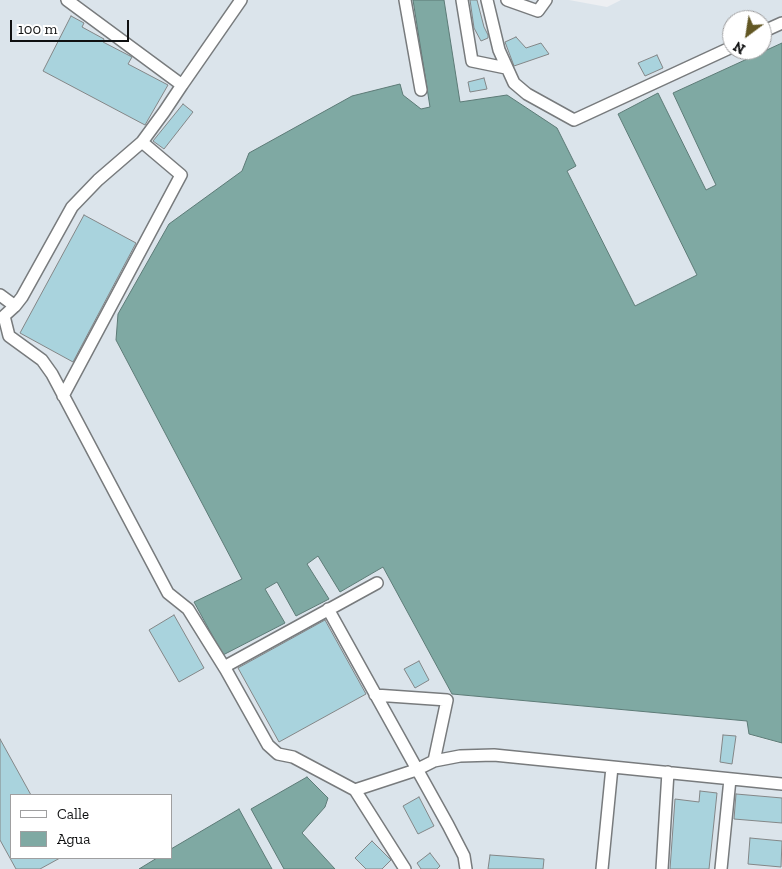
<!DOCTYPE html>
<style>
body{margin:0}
#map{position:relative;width:782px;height:869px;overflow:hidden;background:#edeff2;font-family:"Zilla Slab",serif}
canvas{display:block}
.legend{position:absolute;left:10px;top:794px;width:162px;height:65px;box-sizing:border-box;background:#fff;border:1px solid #9f9fa0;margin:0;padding:6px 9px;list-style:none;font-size:15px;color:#0f1011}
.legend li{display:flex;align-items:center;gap:10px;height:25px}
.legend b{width:25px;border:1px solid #9f9fa0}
.north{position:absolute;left:722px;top:10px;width:50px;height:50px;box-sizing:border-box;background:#fff;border:1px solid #9f9fa0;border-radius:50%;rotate:211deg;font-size:14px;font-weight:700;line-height:20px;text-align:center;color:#0f1011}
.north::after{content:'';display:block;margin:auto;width:18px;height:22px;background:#625723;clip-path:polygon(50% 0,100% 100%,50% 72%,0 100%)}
.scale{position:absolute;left:10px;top:20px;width:119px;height:22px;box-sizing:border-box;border:2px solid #0f1011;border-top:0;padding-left:6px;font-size:15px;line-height:18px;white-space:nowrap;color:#0f1011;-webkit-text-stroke:4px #fff;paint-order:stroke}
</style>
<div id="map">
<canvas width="782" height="869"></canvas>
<ul class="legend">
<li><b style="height:6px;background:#fff"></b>Calle</li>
<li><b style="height:14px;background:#7fa9a3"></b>Agua</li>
</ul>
<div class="north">N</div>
<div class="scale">100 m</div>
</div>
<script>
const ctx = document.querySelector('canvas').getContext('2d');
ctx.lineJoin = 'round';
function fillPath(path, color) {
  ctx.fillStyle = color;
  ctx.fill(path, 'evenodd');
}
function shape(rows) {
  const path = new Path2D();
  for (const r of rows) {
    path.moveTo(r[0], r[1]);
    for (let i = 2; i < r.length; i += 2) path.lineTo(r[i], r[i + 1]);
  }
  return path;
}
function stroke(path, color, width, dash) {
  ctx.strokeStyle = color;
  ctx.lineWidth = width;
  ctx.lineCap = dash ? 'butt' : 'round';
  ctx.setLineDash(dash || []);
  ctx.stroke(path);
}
fillPath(shape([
 [0,0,569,0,607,7,621,0,782,0,782,43,673,93,716,185,706,190,658,94,618,114,697,275,635,306,567,170,575,167,242,171,119,314,116,341,243,580,194,602,223,654,285,623,265,589,278,582,296,616,328,599,307,564,319,556,340,592,383,567,452,694,749,721,749,735,782,744,782,869,335,869,301,833,325,807,327,799,307,777,284,869,272,869,171,850,171,795,11,795,11,858,158,858,139,869,0,869],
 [732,20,762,20,762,50,732,50]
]), '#dbe4eb');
const water = shape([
 [413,0,444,0,460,102,507,95,557,128,576,166,567,171,635,306,697,275,618,114,658,93,706,190,716,185,673,93,782,43,782,743,749,734,747,721,452,694,383,567,340,592,318,556,307,564,329,599,296,616,277,582,265,589,285,623,223,655,194,602,242,579,116,340,118,314,169,224,242,171,249,153,352,96,400,84,403,95,421,109,430,107,413,0],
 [307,777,328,798,325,807,302,833,335,869,284,869,251,809,307,777],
 [239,809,272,869,139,869,157,858,171,858,171,849,239,809]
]);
fillPath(water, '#7fa9a3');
stroke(water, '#5d7b77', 1);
const building = shape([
 [470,0,477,0,484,27,488,35,488,38,481,41,474,28,470,0],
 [71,16,84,23,82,27,104,39,103,42,132,57,128,64,168,85,145,125,43,71,71,16],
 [516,37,526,48,541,43,549,54,514,66,505,42,516,37],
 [657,55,663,68,645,76,638,63,657,55],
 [484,78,487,89,470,92,468,82,484,78],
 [183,104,193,112,164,149,153,141,183,104],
 [84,215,136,243,73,362,20,333,84,215],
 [174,615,204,668,179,682,149,630,174,615],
 [325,620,366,694,279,742,238,668,325,620],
 [419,661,429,680,415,688,404,669,419,661],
 [723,735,736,736,732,764,720,762,723,735],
 [0,739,31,795,11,795,11,858,60,858,40,869,16,869,0,840,0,739],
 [700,791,717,793,709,869,670,869,675,799,699,802,700,791],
 [736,794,782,798,782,823,734,819,736,794],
 [419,797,434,826,418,834,403,806,419,797],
 [750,838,782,841,781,867,748,864,750,838],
 [372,841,391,860,382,869,366,869,355,858,372,841],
 [430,853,440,866,437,869,421,869,417,863,430,853],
 [490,855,544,859,543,869,488,869,490,855]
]);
fillPath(building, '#a9d3dd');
stroke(building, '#848788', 1);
const minor = shape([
 [67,0,182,85,241,0],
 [405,0,421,90],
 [462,0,472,61,506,68],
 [487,0,499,50,514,83,527,94,574,120,732,47],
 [507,0,538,11,546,0],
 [762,32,782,23],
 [0,295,15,306,22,297,72,207,98,180,142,142,164,112,182,85],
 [15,306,4,316,9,336,42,360,52,374,168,593,188,609,226,670,268,745,278,754,293,757,355,790,416,770,434,761,460,756,494,755,782,784],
 [63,396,181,175,142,142],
 [328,609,448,825,464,856,466,869],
 [224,667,377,583],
 [375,695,447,700,434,761],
 [355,790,405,869],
 [602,869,612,767],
 [662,869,668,772],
 [721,869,730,779]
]);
stroke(minor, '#787b7d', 14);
stroke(minor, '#fff', 11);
</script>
